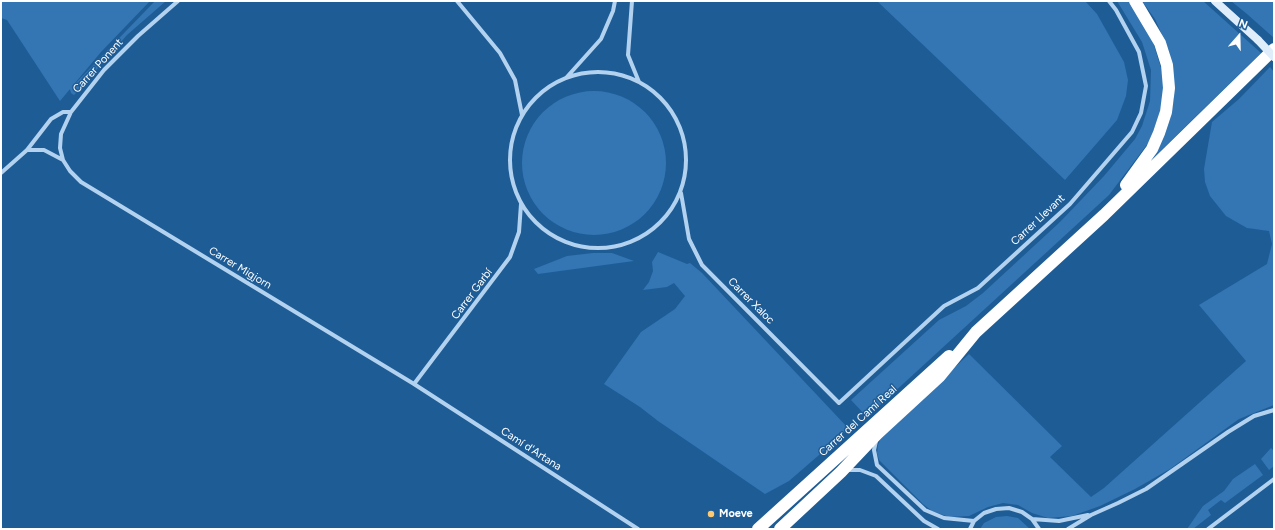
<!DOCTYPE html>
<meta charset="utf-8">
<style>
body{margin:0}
#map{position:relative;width:1275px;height:530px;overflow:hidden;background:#1e5c96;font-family:Figtree,sans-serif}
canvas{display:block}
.frame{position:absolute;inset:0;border:2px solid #fff;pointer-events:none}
.north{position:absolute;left:1219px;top:16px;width:40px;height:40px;-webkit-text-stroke:3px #1e5c96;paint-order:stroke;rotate:20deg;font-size:11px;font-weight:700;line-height:16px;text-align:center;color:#fff}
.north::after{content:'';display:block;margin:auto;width:14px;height:18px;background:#fff;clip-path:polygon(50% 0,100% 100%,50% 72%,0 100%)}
</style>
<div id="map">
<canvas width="1275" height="530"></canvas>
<div class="frame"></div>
<div class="north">N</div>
</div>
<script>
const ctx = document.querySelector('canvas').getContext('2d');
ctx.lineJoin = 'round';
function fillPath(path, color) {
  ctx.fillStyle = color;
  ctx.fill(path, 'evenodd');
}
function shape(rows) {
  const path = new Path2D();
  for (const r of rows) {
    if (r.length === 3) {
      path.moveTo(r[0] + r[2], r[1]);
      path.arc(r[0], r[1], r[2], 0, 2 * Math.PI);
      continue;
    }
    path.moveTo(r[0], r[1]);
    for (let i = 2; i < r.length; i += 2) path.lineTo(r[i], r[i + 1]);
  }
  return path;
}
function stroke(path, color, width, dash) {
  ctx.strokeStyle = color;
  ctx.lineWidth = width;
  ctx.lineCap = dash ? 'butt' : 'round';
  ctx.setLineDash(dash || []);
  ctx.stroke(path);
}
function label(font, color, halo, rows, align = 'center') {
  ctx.font = font + ' Figtree,sans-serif';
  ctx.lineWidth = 3;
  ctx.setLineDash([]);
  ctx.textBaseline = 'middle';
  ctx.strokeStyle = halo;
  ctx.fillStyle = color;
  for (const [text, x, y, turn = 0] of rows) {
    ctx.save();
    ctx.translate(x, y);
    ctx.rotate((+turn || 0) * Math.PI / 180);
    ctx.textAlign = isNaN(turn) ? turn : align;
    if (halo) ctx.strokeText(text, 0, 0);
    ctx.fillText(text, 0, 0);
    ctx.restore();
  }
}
fillPath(shape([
 [1,1,150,1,101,52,60,101,7,20,1,18],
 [155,1,166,1,127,35,76,93,74,95,71,93,70,89],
 [877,1,1085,1,1097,14,1124,62,1128,80,1126,96,1117,120,1065,180],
 [1117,1,1128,1,1141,20,1153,42,1161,68,1164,87,1160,113,1149,142,1109,195,867,417,851,400,939,320,966,306,983,293,1060,222,1104,176,1135,139,1142,126,1150,101,1151,70,1142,42],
 [1142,1,1203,1,1261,53,1148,163,1170,119,1174,98,1173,75,1169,51,1155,19],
 [1231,1,1274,1,1274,38,1247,14],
 [1270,67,1274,72,1274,405,1239,419,1170,469,1135,489,1100,506,1072,516,1048,518,1032,513,1018,505,1003,503,988,507,969,516,949,517,932,511,923,504,879,460,877,453,878,445,881,437,969,354,1062,446,1050,457,1091,497,1104,488,1246,361,1199,305,1267,264,1272,244,1269,231,1247,228,1226,216,1210,196,1205,182,1204,169,1212,122,1239,99],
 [594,163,72],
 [658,252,687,264,690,263,702,273,849,429,789,481,765,494,658,421,640,407,604,384,641,332,675,309,685,296,674,283,667,287,643,290,649,282,653,271,652,262],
 [593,253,612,253,634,261,538,274,534,269,567,256],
 [1271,448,1274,451,1274,466,1269,470,1261,459],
 [1255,464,1263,475,1225,503,1221,500,1208,510,1211,515,1193,529,1187,529,1203,506,1224,491,1233,479],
 [1007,516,1018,518,1030,529,980,529,984,523,996,517]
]), '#3376b3');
stroke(shape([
 [178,1,138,36,104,70,71,112,61,134,60,148,63,160,70,171,81,182,414,384,638,529],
 [457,1,500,53,515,80,522,115],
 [632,1,628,55,639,82],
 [598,160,88],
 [566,78,601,39,613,11,615,1],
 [27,150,44,150,63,160],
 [1,173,27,150,51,119,63,112,71,112],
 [681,193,689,239,702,265,839,403,944,306,978,288,1070,204,1132,132,1141,113,1146,86,1139,52,1116,10,1109,1],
 [414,384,510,257,519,232,521,204],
 [876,441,874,450,877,465,925,510,944,518,974,521],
 [848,470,860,470,876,476,924,521,938,529],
 [1032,519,1059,521,1088,515],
 [970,529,974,521,984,513,996,509,1009,508,1022,512,1032,519,1039,529],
 [1068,529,1091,515,1118,503,1146,489,1228,432,1254,416,1274,410],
 [1208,529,1274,479]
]), '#b2d2ef', 4);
stroke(shape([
 [1215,1,1258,40]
]), '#dfedfb', 8);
stroke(shape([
 [1126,185,1152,149,1159,133,1166,112,1169,88,1167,65,1160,43,1135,1],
 [758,529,949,356],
 [780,529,841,472,877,434,940,376,976,332,1104,215,1274,49]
]), '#fff', 12);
stroke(shape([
 [1258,40,1274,57]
]), '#dfedfb', 8);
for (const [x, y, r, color] of [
 [711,514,4,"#fdc972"]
]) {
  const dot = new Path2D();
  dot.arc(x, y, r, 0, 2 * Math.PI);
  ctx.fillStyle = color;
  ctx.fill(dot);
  stroke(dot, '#1e5c96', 1.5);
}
label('11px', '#fff', '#1e5c96', [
 ["Carrer Ponent",98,66,-48],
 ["Carrer Llevant",1038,220,-43],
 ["Carrer Migjorn",240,268,31],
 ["Carrer Garbí",472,294,-53],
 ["Carrer Xaloc",751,301,45],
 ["Carrer del Camí Real",858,421,-42],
 ["Camí d'Artana",531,449,33]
]);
label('bold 11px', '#fff', '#1e5c96', [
 ["Moeve",719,514]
], 'left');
</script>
